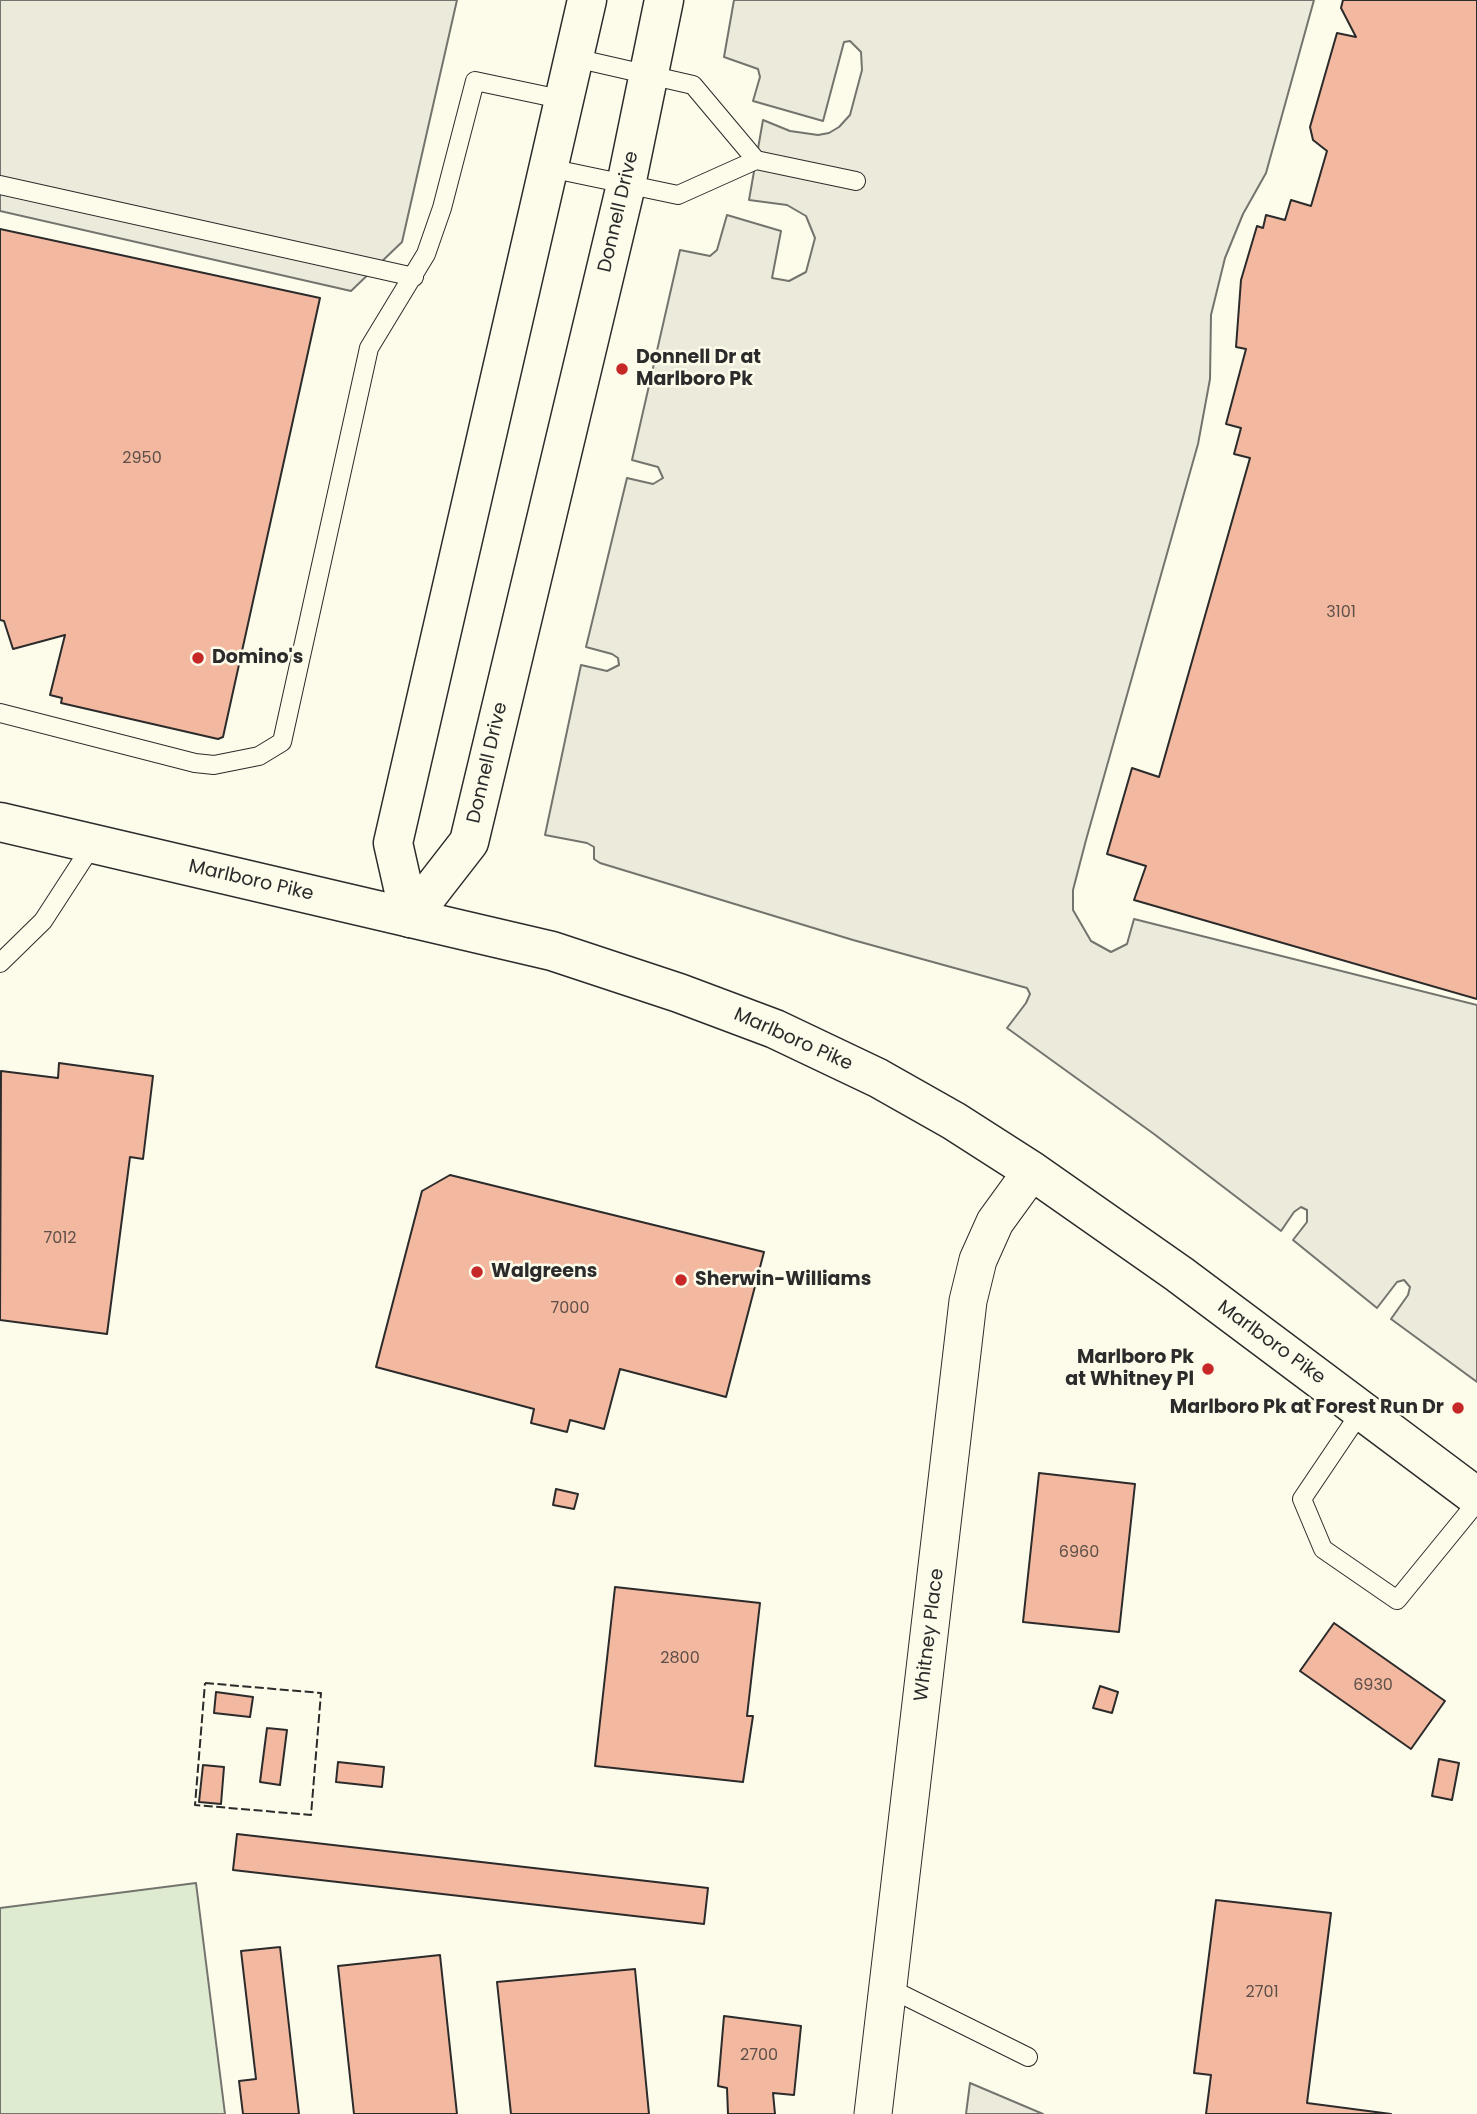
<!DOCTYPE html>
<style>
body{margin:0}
canvas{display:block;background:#fdfbea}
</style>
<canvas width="1477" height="2114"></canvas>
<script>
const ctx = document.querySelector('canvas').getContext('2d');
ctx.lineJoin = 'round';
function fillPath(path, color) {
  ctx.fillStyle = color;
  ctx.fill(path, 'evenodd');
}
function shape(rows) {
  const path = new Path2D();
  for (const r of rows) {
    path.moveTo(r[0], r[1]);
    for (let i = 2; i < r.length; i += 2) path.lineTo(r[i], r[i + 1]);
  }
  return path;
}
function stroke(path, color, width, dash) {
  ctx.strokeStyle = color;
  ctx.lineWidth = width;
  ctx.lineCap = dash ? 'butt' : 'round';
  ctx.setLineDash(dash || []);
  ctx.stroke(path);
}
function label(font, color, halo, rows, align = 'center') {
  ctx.font = font + ' Poppins,sans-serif';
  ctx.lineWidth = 5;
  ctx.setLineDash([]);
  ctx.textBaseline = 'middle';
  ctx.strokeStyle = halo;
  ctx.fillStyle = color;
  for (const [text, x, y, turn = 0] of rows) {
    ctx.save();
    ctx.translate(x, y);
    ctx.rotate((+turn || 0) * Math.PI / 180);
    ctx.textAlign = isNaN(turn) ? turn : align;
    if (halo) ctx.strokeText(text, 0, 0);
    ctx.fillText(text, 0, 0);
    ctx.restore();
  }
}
const green = shape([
 [196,1883,225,2114,0,2114,0,1908,196,1883]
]);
fillPath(green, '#deebd1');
stroke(green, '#74746e', 2);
const parking = shape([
 [0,0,457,0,402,242,351,291,0,211,0,0],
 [734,0,1314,0,1266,173,1243,214,1225,258,1211,315,1210,379,1198,444,1086,840,1073,890,1073,910,1091,941,1111,952,1127,944,1134,919,1477,1005,1477,1382,1391,1319,1408,1295,1410,1287,1404,1280,1397,1282,1377,1308,1293,1240,1307,1222,1307,1210,1301,1207,1294,1212,1281,1231,1154,1134,1007,1028,1026,1003,1030,994,1027,988,853,940,600,863,594,859,594,847,587,843,545,835,581,665,607,671,619,665,618,658,612,654,586,647,627,478,653,484,663,478,658,467,632,460,680,250,710,256,717,250,727,215,781,231,772,278,789,281,806,272,815,238,806,216,787,205,749,200,763,120,790,131,818,135,829,133,839,127,850,115,862,70,861,52,850,41,844,42,823,121,753,101,760,77,758,69,724,57,734,0],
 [970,2083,1043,2114,966,2114,970,2083]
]);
fillPath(parking, '#eceadb');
stroke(parking, '#74746e', 2);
const building = shape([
 [1343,0,1477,0,1477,999,1134,900,1146,866,1107,854,1132,768,1159,777,1250,458,1234,454,1241,428,1226,424,1246,349,1236,347,1241,280,1257,226,1263,228,1266,215,1285,220,1291,200,1311,206,1327,151,1313,140,1310,127,1337,33,1356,37,1341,8,1343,0],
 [0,229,320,298,223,737,218,739,61,703,62,698,50,695,65,635,13,649,4,621,0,620,0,229],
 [59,1063,153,1076,143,1159,130,1157,107,1334,0,1320,1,1071,58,1078,59,1063],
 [450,1175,764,1252,726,1397,620,1369,604,1429,570,1420,567,1432,531,1423,534,1409,376,1367,422,1191,450,1175],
 [1039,1473,1135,1484,1119,1632,1023,1622,1039,1473],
 [556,1489,578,1494,574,1509,553,1505,556,1489],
 [615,1587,760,1603,747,1716,753,1716,743,1782,595,1766,615,1587],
 [1334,1623,1445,1701,1411,1749,1300,1671,1334,1623],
 [1100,1686,1118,1692,1112,1713,1093,1708,1100,1686],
 [216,1692,253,1697,250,1717,214,1713,216,1692],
 [267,1728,287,1730,280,1785,260,1782,267,1728],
 [1439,1759,1459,1763,1452,1800,1432,1796,1439,1759],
 [338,1762,384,1767,382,1787,336,1782,338,1762],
 [203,1765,224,1767,221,1804,199,1802,203,1765],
 [237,1834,708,1888,704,1924,233,1870,237,1834],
 [1216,1900,1331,1913,1307,2103,1391,2114,1206,2114,1211,2075,1194,2073,1216,1900],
 [280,1947,299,2114,243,2114,239,2081,256,2079,241,1951,280,1947],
 [440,1955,457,2114,354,2114,338,1966,440,1955],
 [635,1969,649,2114,511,2114,497,1982,635,1969],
 [724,2016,801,2026,794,2095,773,2093,775,2114,728,2114,727,2088,718,2086,724,2016]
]);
fillPath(building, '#f2b8a0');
stroke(building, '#2b2b2b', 2);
const service = shape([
 [575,58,693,85,756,160],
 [549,168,678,195,756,160,856,181],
 [0,185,414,277],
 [0,713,195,763,214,765,259,756,282,742,369,348,426,254,442,208,475,81,565,100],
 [0,963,43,921,93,844],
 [1362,1410,1302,1499,1323,1549,1397,1600,1477,1502],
 [889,1988,1028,2057]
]);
const minor = shape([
 [873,2114,968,1301,978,1260,995,1222,1032,1171]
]);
const tertiary = shape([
 [410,918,469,842,626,185,664,0],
 [410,918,393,843,587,0]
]);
const secondary = shape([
 [0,822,552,951,679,993,775,1029,878,1078,954,1121,1032,1171,1179,1274,1477,1497]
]);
stroke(service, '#2b2b2b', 20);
stroke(minor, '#2b2b2b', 39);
stroke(tertiary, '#2b2b2b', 41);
stroke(secondary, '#2b2b2b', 41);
stroke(service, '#fdfbea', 18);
stroke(minor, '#fdfbea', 37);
stroke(tertiary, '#fdfbea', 38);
stroke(secondary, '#fdfbea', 38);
stroke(shape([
 [205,1683,321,1693,311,1815,195,1805,205,1683]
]), '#2b2b2b', 2, [9, 3.5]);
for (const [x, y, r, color] of [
 [622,369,7,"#c62828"],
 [198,658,7,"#c62828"],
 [477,1272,7,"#c62828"],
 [681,1280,7,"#c62828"],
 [1208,1369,7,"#c62828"],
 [1458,1408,7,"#c62828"]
]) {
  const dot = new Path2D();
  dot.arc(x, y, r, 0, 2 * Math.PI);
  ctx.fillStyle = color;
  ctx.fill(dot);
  stroke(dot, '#fdfbea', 2.5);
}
label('16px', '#5d4e48', null, [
 ["2950",142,459],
 ["3101",1341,613],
 ["7012",60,1239],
 ["7000",570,1309],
 ["6960",1079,1553],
 ["2800",680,1659],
 ["6930",1373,1686],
 ["2701",1262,1993],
 ["2700",759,2056]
]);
label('19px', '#2b2b2b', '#fdfbea', [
 ["Donnell Drive",619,212,-77],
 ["Donnell Drive",488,763,-77],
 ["Marlboro Pike",251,881,13],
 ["Marlboro Pike",793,1040,24],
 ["Marlboro Pike",1271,1343,36],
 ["Whitney Place",930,1635,-83]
]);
label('bold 19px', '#2b2b2b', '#fdfbea', [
 ["Donnell Dr at",636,358],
 ["Marlboro Pk",636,380],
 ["Domino's",212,658],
 ["Walgreens",491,1272],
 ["Sherwin-Williams",695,1280],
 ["Marlboro Pk",1194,1358,"right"],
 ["at Whitney Pl",1194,1380,"right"],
 ["Marlboro Pk at Forest Run Dr",1444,1408,"right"]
], 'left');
</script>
